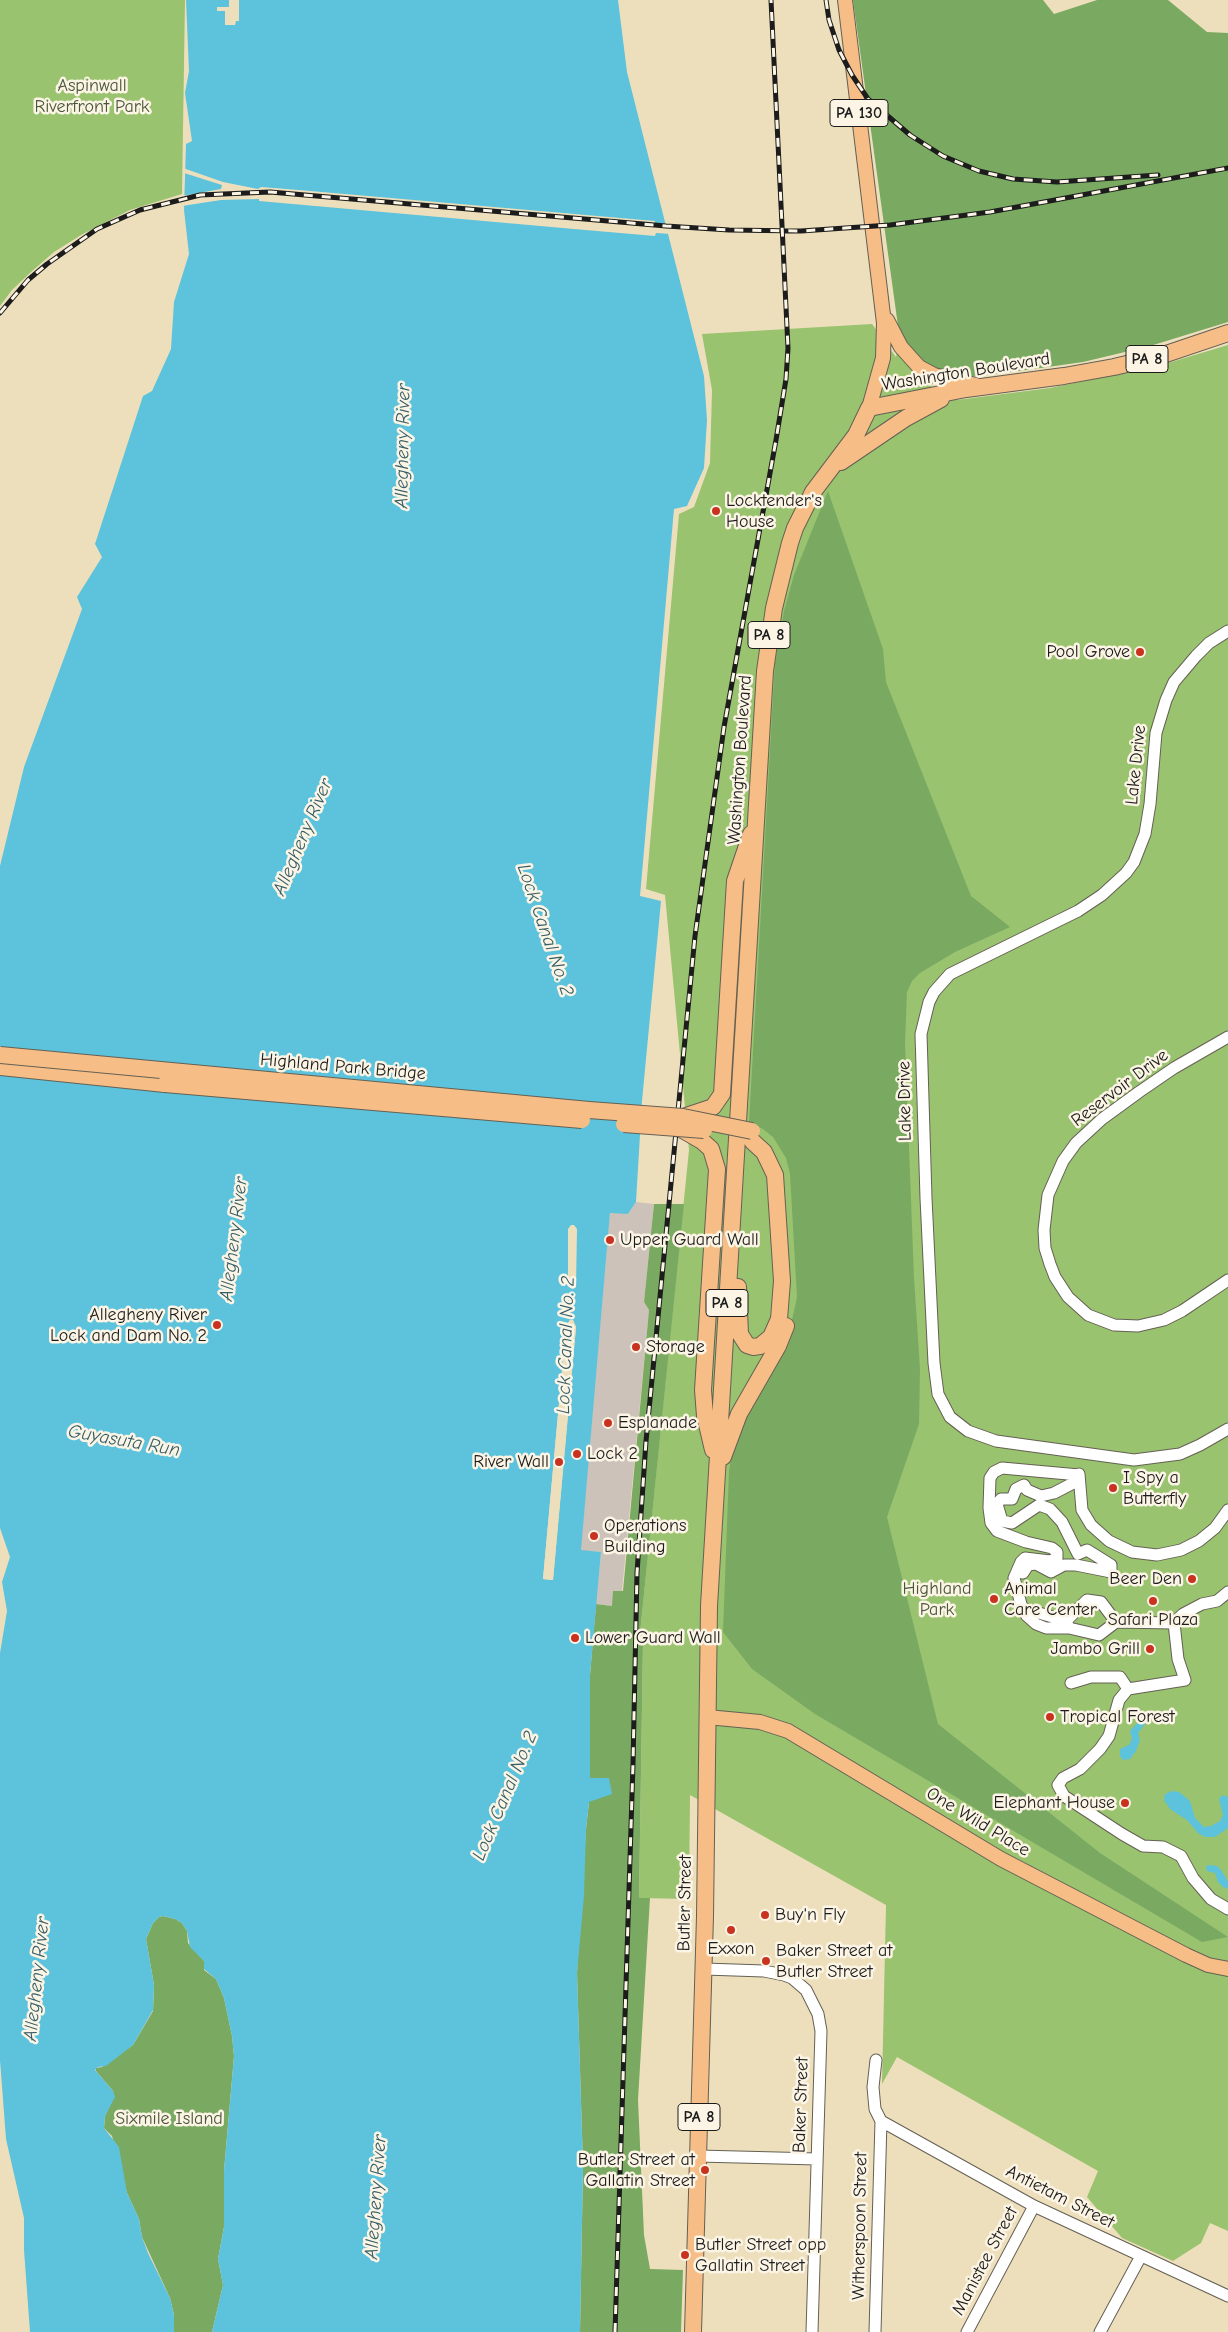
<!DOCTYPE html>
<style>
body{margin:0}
canvas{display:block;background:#eddfbc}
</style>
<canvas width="1228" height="2332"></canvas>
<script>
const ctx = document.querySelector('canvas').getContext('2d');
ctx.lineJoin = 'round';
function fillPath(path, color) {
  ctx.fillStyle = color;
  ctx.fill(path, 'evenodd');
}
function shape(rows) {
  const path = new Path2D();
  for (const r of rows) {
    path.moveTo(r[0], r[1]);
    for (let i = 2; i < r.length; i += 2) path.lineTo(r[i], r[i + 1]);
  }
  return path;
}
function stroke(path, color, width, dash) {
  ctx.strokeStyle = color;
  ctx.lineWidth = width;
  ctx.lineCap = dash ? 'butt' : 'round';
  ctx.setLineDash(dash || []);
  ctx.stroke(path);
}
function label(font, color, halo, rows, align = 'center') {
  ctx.font = font + ' "Comic Neue",sans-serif';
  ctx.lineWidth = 5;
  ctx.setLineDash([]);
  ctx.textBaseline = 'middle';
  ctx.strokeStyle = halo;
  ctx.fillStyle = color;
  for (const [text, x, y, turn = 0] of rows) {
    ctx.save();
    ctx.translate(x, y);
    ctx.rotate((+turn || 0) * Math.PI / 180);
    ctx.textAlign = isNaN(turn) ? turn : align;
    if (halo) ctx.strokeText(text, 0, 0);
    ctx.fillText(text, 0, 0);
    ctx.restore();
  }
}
fillPath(shape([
 [612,1189,628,1214,636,1202,654,1204,644,1302,649,1310,622,1591,612,1606,596,1604,601,1552,588,1551,566,1715]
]), '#cdc2b9');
fillPath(shape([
 [0,0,185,0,182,194,130,210,81,235,54,252,31,272,12,290,0,306],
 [872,324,896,357,897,351,941,382,929,385,957,400,1050,388,1158,366,1228,345,1228,2231,1210,2223,1201,2243,1173,2261,1122,2238,1087,2197,1098,2171,897,2057,882,2084,886,1905,690,1795,689,1899,639,1898,643,1643,639,1643,689,1150,665,895,646,889,679,514,694,507,710,463,712,390,702,334]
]), '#99c36f');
fillPath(shape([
 [853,0,1043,0,1054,14,1097,0,1168,0,1207,32,1228,33,1228,322,1150,346,1083,362,1026,370,964,377,948,375,924,364,903,340,898,326],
 [828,491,883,649,886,682,971,896,1010,927,955,952,920,973,912,981,907,992,905,1043,914,1278,920,1369,919,1424,887,1517,938,1724,1100,1853,1228,1937,1202,1942,815,1714,752,1669,723,1632,729,1471,733,1445,740,1424,789,1334,797,1297,790,1174,786,1158,773,1137,763,1129,749,1122,775,662,784,611,794,575],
 [654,1204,684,1204,639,1643,643,1643,639,1898,650,1898,638,2100,644,2235,650,2269,683,2270,681,2332,580,2332,583,2166,577,1973,586,1829,589,1802,590,1675,596,1604,612,1606,613,1591,623,1591,649,1310,644,1302],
 [163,1916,175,1919,182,1923,187,1931,188,1943,204,1961,204,1970,216,1979,224,1998,232,2036,234,2056,224,2171,224,2227,218,2259,223,2285,212,2332,174,2332,174,2315,170,2298,142,2237,139,2219,127,2193,112,2136,104,2128,105,2116,114,2097,113,2091,96,2071,96,2068,102,2067,133,2045,153,2011,154,1985,146,1939,153,1923,159,1917]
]), '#7aa962');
fillPath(shape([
 [186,0,618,0,627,72,704,376,707,420,704,468,687,506,674,509,640,896,661,901,642,1101,636,1202,628,1214,610,1213,581,1550,601,1552,590,1675,590,1778,609,1778,612,1794,589,1802,586,1829,584,1896,577,1973,583,2166,580,2332,212,2332,223,2285,218,2259,224,2227,224,2171,234,2056,232,2036,224,1998,216,1979,204,1969,204,1961,190,1947,187,1931,182,1923,175,1919,163,1916,159,1917,153,1923,146,1939,154,1985,153,2010,133,2045,106,2066,98,2067,95,2070,113,2091,115,2097,105,2116,104,2128,119,2147,127,2193,139,2219,142,2237,148,2253,170,2298,174,2315,174,2332,30,2332,24,2250,24,2218,6,2139,0,2060,0,1653,7,1611,2,1582,10,1557,0,1528,0,866,24,767,82,609,77,597,102,557,95,544,143,396,152,391,171,349,174,302,189,254,184,210,186,144,192,141,185,93,189,71],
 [570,1320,573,1320,576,1327,553,1580,543,1579,566,1326],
 [1145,1712,1149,1719,1138,1733,1140,1740,1136,1751,1130,1759,1123,1760,1120,1756,1120,1749,1129,1745,1132,1739,1130,1731,1141,1719,1141,1714],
 [1172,1791,1179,1792,1190,1801,1195,1818,1204,1827,1211,1826,1220,1821,1223,1815,1219,1799,1223,1795,1228,1797,1228,1828,1215,1837,1205,1837,1198,1833,1187,1820,1170,1809,1164,1800,1165,1794],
 [1211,1865,1217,1866,1221,1870,1228,1881,1228,1889,1223,1887,1218,1882,1215,1873,1207,1871,1206,1866]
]), '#5dc2db');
fillPath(shape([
 [229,0,239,0,239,21,236,21,235,25,225,25,225,11,217,11,217,7,229,7],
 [183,168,223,182,258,189,261,187,299,190,655,221,655,223,668,224,671,234,656,233,655,236,574,229,259,201,259,199,221,200,182,206,182,196,221,189,222,185,184,173],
 [571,1225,574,1225,577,1229,576,1286,572,1289,568,1286,568,1229],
 [570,1320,573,1320,576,1327,553,1580,543,1579,566,1326],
 [571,1323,574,1328,551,1577,546,1577,568,1327]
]), '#eddfbc');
const minor = shape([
 [1228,631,1209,643,1196,656,1174,682,1166,700,1156,733,1150,804,1145,834,1134,862,1126,873,1102,895,1078,911,950,974,934,992,929,1002,921,1034,926,1198,934,1363,938,1394,950,1417,968,1431,996,1441,1134,1460,1180,1454,1200,1445,1228,1429],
 [1228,1037,1174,1068,1139,1092,1102,1119,1076,1143,1063,1161,1048,1195,1044,1230,1045,1248,1050,1264,1055,1277,1068,1297,1088,1315,1114,1325,1138,1326,1164,1320,1182,1311,1228,1280],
 [1079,1474,1082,1510,1091,1525,1109,1541,1132,1552,1157,1555,1181,1550,1199,1541,1215,1528,1228,1510],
 [1079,1475,1002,1468,994,1472,990,1478,989,1508,991,1523,997,1531,1026,1542,1052,1548,1057,1552,1057,1558,1050,1561,1025,1558,1021,1562,1014,1578,1022,1608,1027,1616,1036,1624,1046,1628,1069,1628,1099,1635,1116,1622],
 [1023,1573,1028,1565,1036,1564,1051,1572,1064,1565,1076,1565,1111,1572,1111,1565,1087,1550,1078,1554,1062,1522,1050,1509,1039,1505,1012,1523,1002,1521,997,1504,1001,1499,1012,1499,1016,1489,1024,1485,1027,1490,1041,1496,1054,1493,1079,1480],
 [1228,1592,1217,1601,1202,1604,1183,1614,1174,1623,1178,1659,1185,1680,1128,1689,1119,1700,1109,1736,1100,1749,1080,1769,1063,1778,1058,1785,1064,1796,1122,1834,1143,1846,1163,1847,1181,1856,1193,1878,1211,1899,1228,1909],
 [1022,1608,1066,1621],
 [1069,1628,1066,1621,1087,1600,1101,1602,1116,1622,1174,1623],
 [1071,1683,1091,1677,1120,1677,1128,1689],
 [704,1969,764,1971,784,1975,792,1978,806,1990,818,2014,821,2031,812,2332],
 [881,2121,1034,2206,1228,2296],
 [698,2156,817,2159],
 [875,2332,881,2121,875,2109,873,2087,876,2060],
 [967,2332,1034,2206],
 [1100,2332,1141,2256]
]);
const major = shape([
 [845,0,884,323,883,358,869,408],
 [887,320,901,347,919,367,934,375,976,385],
 [707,1717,760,1722,788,1731,1001,1859,1186,1955,1208,1965,1228,1969]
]);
const highway = shape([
 [841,462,906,418,941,399],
 [0,1067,165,1084],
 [683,1117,713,1107,722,1094,735,881,751,834],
 [681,1129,702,1141,711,1149,717,1169,703,1390,705,1416,713,1450],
 [738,1287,740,1334,747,1345,753,1347,760,1346,771,1337,779,1319,782,1281,775,1175,764,1152,752,1141],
 [723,1457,739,1414,778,1346,786,1326],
 [693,2332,705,1916,709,1606,765,671,774,608,790,543,795,528,813,492,856,435,869,408,966,389,1064,376,1114,367,1160,356,1228,333]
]);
stroke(minor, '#656054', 13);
stroke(major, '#656054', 16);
stroke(highway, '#656054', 18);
stroke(minor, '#fff', 11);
stroke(major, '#f6be86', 14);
stroke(highway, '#f6be86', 16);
const rail = shape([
 [826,0,829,20,839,50,852,75,868,99,910,135,943,156,979,171,1013,179,1057,182,1158,175],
 [0,313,28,280,47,264,97,229,140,210,200,195,270,192,666,226,729,230,801,231,890,225,990,212,1228,168],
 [615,2332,633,1764,637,1573,646,1441,695,936,724,727,776,440,786,379,788,348,771,0]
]);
stroke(rail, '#1c1c1c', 5);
stroke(rail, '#fcf5e5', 3, [9]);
const highwayBridge = shape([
 [0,1055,589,1110,683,1117,752,1131],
 [165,1084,582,1120],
 [624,1124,704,1130]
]);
stroke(highwayBridge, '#656054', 18, []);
stroke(highwayBridge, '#f6be86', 16);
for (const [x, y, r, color] of [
 [716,511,5,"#c8321e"],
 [1140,652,5,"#c8321e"],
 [610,1240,5,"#c8321e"],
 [217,1325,5,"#c8321e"],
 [636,1347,5,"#c8321e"],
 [608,1423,5,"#c8321e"],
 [577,1454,5,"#c8321e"],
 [559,1462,5,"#c8321e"],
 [1113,1488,5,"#c8321e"],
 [594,1536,5,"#c8321e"],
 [1192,1579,5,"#c8321e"],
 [994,1599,5,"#c8321e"],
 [1153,1601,5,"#c8321e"],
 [575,1638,5,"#c8321e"],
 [1150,1649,5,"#c8321e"],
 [1050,1717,5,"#c8321e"],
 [1125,1803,5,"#c8321e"],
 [765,1915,5,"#c8321e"],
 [731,1930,5,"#c8321e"],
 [766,1961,5,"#c8321e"],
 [705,2170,5,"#c8321e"],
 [685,2255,5,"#c8321e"]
]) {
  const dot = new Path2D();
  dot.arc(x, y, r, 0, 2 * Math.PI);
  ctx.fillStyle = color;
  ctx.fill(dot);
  stroke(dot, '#fcf5e5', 2);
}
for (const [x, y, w] of [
 [859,113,58],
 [1147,359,42],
 [769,635,42],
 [727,1303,42],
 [699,2117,42]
]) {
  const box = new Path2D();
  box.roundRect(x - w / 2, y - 13.5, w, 27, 4);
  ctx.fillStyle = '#fcf5e5';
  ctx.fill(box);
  stroke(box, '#1c1c1c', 1);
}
label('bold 16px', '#1c1c1c', null, [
 ["PA 130",859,113],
 ["PA 8",1147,359],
 ["PA 8",769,635],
 ["PA 8",727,1303],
 ["PA 8",699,2117]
]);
label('18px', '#485639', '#fcf5e5', [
 ["Aspinwall",92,86],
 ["Riverfront Park",92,107],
 ["Highland",937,1589],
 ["Park",937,1610],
 ["Sixmile Island",169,2119]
]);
label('18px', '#1c1c1c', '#fcf5e5', [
 ["Washington Boulevard",966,372,-9],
 ["Washington Boulevard",740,760,-86],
 ["Lake Drive",1136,765,-84],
 ["Highland Park Bridge",343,1067,5],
 ["Reservoir Drive",1120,1088,-37],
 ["Lake Drive",905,1101,-91],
 ["One Wild Place",978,1822,31],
 ["Butler Street",685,1903,-89],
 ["Baker Street",801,2105,-88],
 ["Antietam Street",1060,2197,27],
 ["Witherspoon Street",860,2226,-89],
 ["Manistee Street",985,2261,-62]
]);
label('18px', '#1c1c1c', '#fcf5e5', [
 ["Locktender's",726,501],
 ["House",726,522],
 ["Pool Grove",1130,652,"right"],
 ["Upper Guard Wall",620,1240],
 ["Allegheny River",207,1315,"right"],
 ["Lock and Dam No. 2",207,1336,"right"],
 ["Storage",646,1347],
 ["Esplanade",618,1423],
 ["Lock 2",587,1454],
 ["River Wall",549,1462,"right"],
 ["I Spy a",1123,1478],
 ["Butterfly",1123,1499],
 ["Operations",604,1526],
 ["Building",604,1547],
 ["Beer Den",1182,1579,"right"],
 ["Animal",1004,1589],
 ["Care Center",1004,1610],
 ["Safari Plaza",1153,1620,"center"],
 ["Lower Guard Wall",585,1638],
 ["Jambo Grill",1140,1649,"right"],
 ["Tropical Forest",1060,1717],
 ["Elephant House",1115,1803,"right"],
 ["Buy'n Fly",775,1915],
 ["Exxon",731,1949,"center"],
 ["Baker Street at",776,1951],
 ["Butler Street",776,1972],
 ["Butler Street at",695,2160,"right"],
 ["Gallatin Street",695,2181,"right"],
 ["Butler Street opp",695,2245],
 ["Gallatin Street",695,2266]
], 'left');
label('italic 19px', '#365e68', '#fcf5e5', [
 ["Allegheny River",403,446,-89],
 ["Allegheny River",303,837,-67],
 ["Lock Canal No. 2",545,930,71],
 ["Allegheny River",234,1239,-83],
 ["Lock Canal No. 2",566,1345,-88],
 ["Guyasuta Run",124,1441,10],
 ["Lock Canal No. 2",505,1796,-67],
 ["Allegheny River",37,1979,-84],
 ["Allegheny River",376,2197,-86]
]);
</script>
